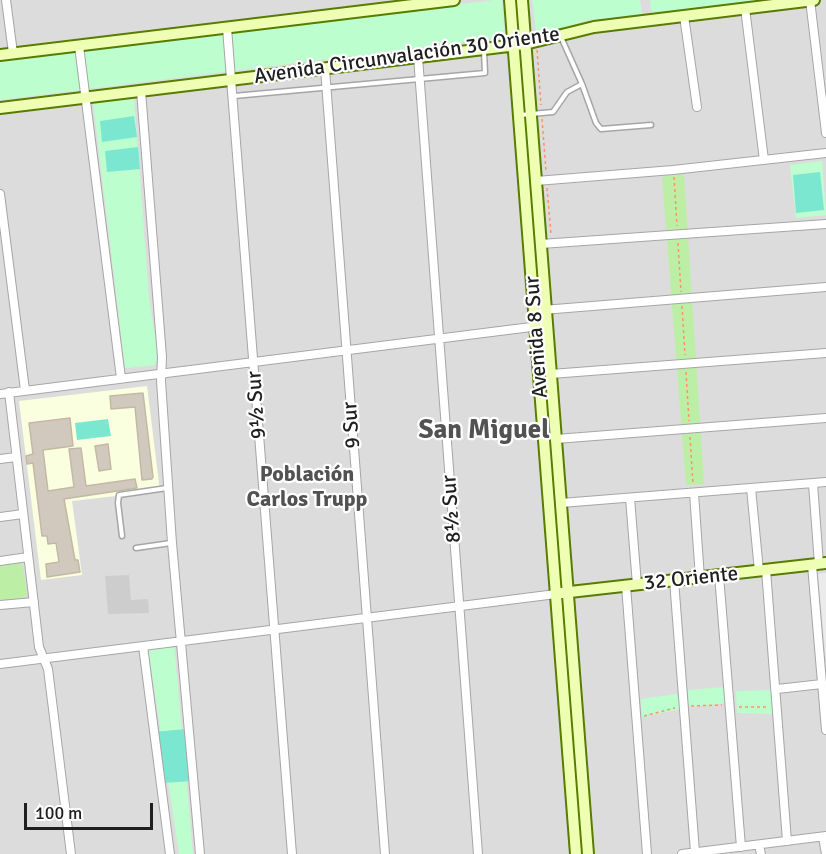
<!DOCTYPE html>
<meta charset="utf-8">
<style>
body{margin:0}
#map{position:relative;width:826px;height:854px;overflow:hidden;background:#f1efe4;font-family:Signika,sans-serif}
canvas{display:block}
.scale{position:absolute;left:24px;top:803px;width:129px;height:27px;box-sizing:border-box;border:3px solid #1f1f1f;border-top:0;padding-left:8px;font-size:18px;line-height:21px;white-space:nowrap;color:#1f1f1f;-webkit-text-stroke:4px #fff;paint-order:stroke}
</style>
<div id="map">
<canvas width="826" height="854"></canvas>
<div class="scale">100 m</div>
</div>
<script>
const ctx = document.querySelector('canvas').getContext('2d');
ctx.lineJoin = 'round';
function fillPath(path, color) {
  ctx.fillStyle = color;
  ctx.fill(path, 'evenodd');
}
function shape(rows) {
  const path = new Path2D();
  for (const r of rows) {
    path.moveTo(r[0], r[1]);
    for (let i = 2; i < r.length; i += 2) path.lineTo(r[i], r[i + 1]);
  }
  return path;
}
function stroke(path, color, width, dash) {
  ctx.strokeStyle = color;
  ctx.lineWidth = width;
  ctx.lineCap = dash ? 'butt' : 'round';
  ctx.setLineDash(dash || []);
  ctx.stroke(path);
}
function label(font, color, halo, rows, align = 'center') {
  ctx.font = font + ' Signika,sans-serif';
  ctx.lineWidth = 4.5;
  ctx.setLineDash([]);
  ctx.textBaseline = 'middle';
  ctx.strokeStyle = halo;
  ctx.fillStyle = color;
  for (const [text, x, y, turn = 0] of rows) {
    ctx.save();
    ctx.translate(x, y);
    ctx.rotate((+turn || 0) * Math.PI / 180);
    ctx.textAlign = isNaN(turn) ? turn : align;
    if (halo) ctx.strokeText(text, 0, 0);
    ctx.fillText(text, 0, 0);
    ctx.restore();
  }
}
fillPath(shape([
 [0,0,826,0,826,854,0,854]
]), '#dddcdc');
fillPath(shape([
 [147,386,160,491,72,501,82,575,41,580,19,401]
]), '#f9ffdf');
fillPath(shape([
 [129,575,131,600,148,599,149,613,108,614,105,576]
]), '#cdcdcd');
fillPath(shape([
 [684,174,704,484,686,485,662,177],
 [20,563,23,566,27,594,24,598,0,601,0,566]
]), '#bcefa5');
fillPath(shape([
 [494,0,502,0,505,37,0,100,0,60],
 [532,0,640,0,642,14,584,21,537,38],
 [650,0,774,0,652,16],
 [134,98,149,298,159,361,155,362,155,365,125,368,93,103],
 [822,161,826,215,796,218,790,165],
 [174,643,193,854,179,854,148,647],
 [725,687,727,703,689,707,688,690],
 [772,690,774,714,737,713,736,691],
 [677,694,680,709,642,717,641,699]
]), '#bdfece');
fillPath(shape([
 [134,116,137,137,102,142,100,121],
 [138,147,140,169,107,172,105,151],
 [820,172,824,210,796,213,793,175],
 [108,419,111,436,77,440,75,423],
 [186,729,193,781,162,783,154,732]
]), '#7be7d1');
fillPath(shape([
 [826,573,826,660,818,574]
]), '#ebebeb');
const building = shape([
 [143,393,153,477,152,479,142,480,135,407,111,409,110,396,143,393],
 [70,418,73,446,43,450,48,491,74,487,69,449,81,448,86,486,135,479,137,488,64,499,75,560,78,560,80,572,47,577,46,564,59,562,56,543,48,544,47,536,42,536,33,463,27,464,26,456,33,454,29,423,70,418],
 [108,444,111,469,99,471,95,446,108,444]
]);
fillPath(building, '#d1c9bd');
stroke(building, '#c4b8a5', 1.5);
const lane = shape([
 [561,37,582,84],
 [234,96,485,73,484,51],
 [520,115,553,112,567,92,582,84,596,123,601,129,651,125],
 [122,536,118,503,119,495,167,488],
 [136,548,171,543]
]);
const street = shape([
 [6,0,13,53],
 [810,0,826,133],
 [745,8,764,160],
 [684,16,697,107],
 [227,28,292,854],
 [79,46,121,378],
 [418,57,478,854],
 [325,69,385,854],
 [141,91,162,357,161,381,172,543,200,854],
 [536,181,673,170,826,153],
 [0,194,25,390],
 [541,244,826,224],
 [543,310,826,287],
 [551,374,826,353],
 [9,392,39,647,48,669,71,854],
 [0,394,547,325],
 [556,439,826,418],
 [0,459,16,457],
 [813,484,819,564],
 [751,488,759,571],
 [694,493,700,578],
 [630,498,637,585],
 [561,503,826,482],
 [0,517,23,514],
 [0,561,28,557],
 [812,565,826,730],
 [766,570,787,841],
 [719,575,741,847],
 [674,580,695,852],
 [626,586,647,854],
 [0,605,34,602],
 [143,646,170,854],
 [0,664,556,594],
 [777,689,822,684],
 [823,837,826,854],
 [759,845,761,854],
 [682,854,826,836]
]);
const secondary = shape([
 [510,0,576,854],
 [522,0,588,854],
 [0,55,454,0],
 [0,108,525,44,594,27,814,0],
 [561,593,826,563]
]);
stroke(lane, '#a6a6a6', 7);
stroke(street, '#a6a6a6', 10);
stroke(secondary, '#587c00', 14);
stroke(shape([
 [537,50,541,105],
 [542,119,546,171],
 [674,177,677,226],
 [547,188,551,234],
 [678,243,681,292],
 [682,306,685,355],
 [686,372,689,421],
 [690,437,693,484],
 [691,706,722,705],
 [739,707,767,707],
 [644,716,675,708]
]), '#ff9267', 1.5, [3, 3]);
stroke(lane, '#fff', 4);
stroke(street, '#fff', 8);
stroke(secondary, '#eeffb4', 10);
label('21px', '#1f1f1f', '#fff', [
 ["Avenida Circunvalación 30 Oriente",407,56,-8],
 ["Avenida 8 Sur",537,337,-94],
 ["9½ Sur",257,405,-94],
 ["9 Sur",352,425,-94],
 ["8½ Sur",452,509,-94],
 ["32 Oriente",691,579,-6]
]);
label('bold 22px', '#525252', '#fff', [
 ["Población",307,475],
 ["Carlos Trupp",307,500]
]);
label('bold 27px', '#525252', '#fff', [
 ["San Miguel",484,431]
]);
</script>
